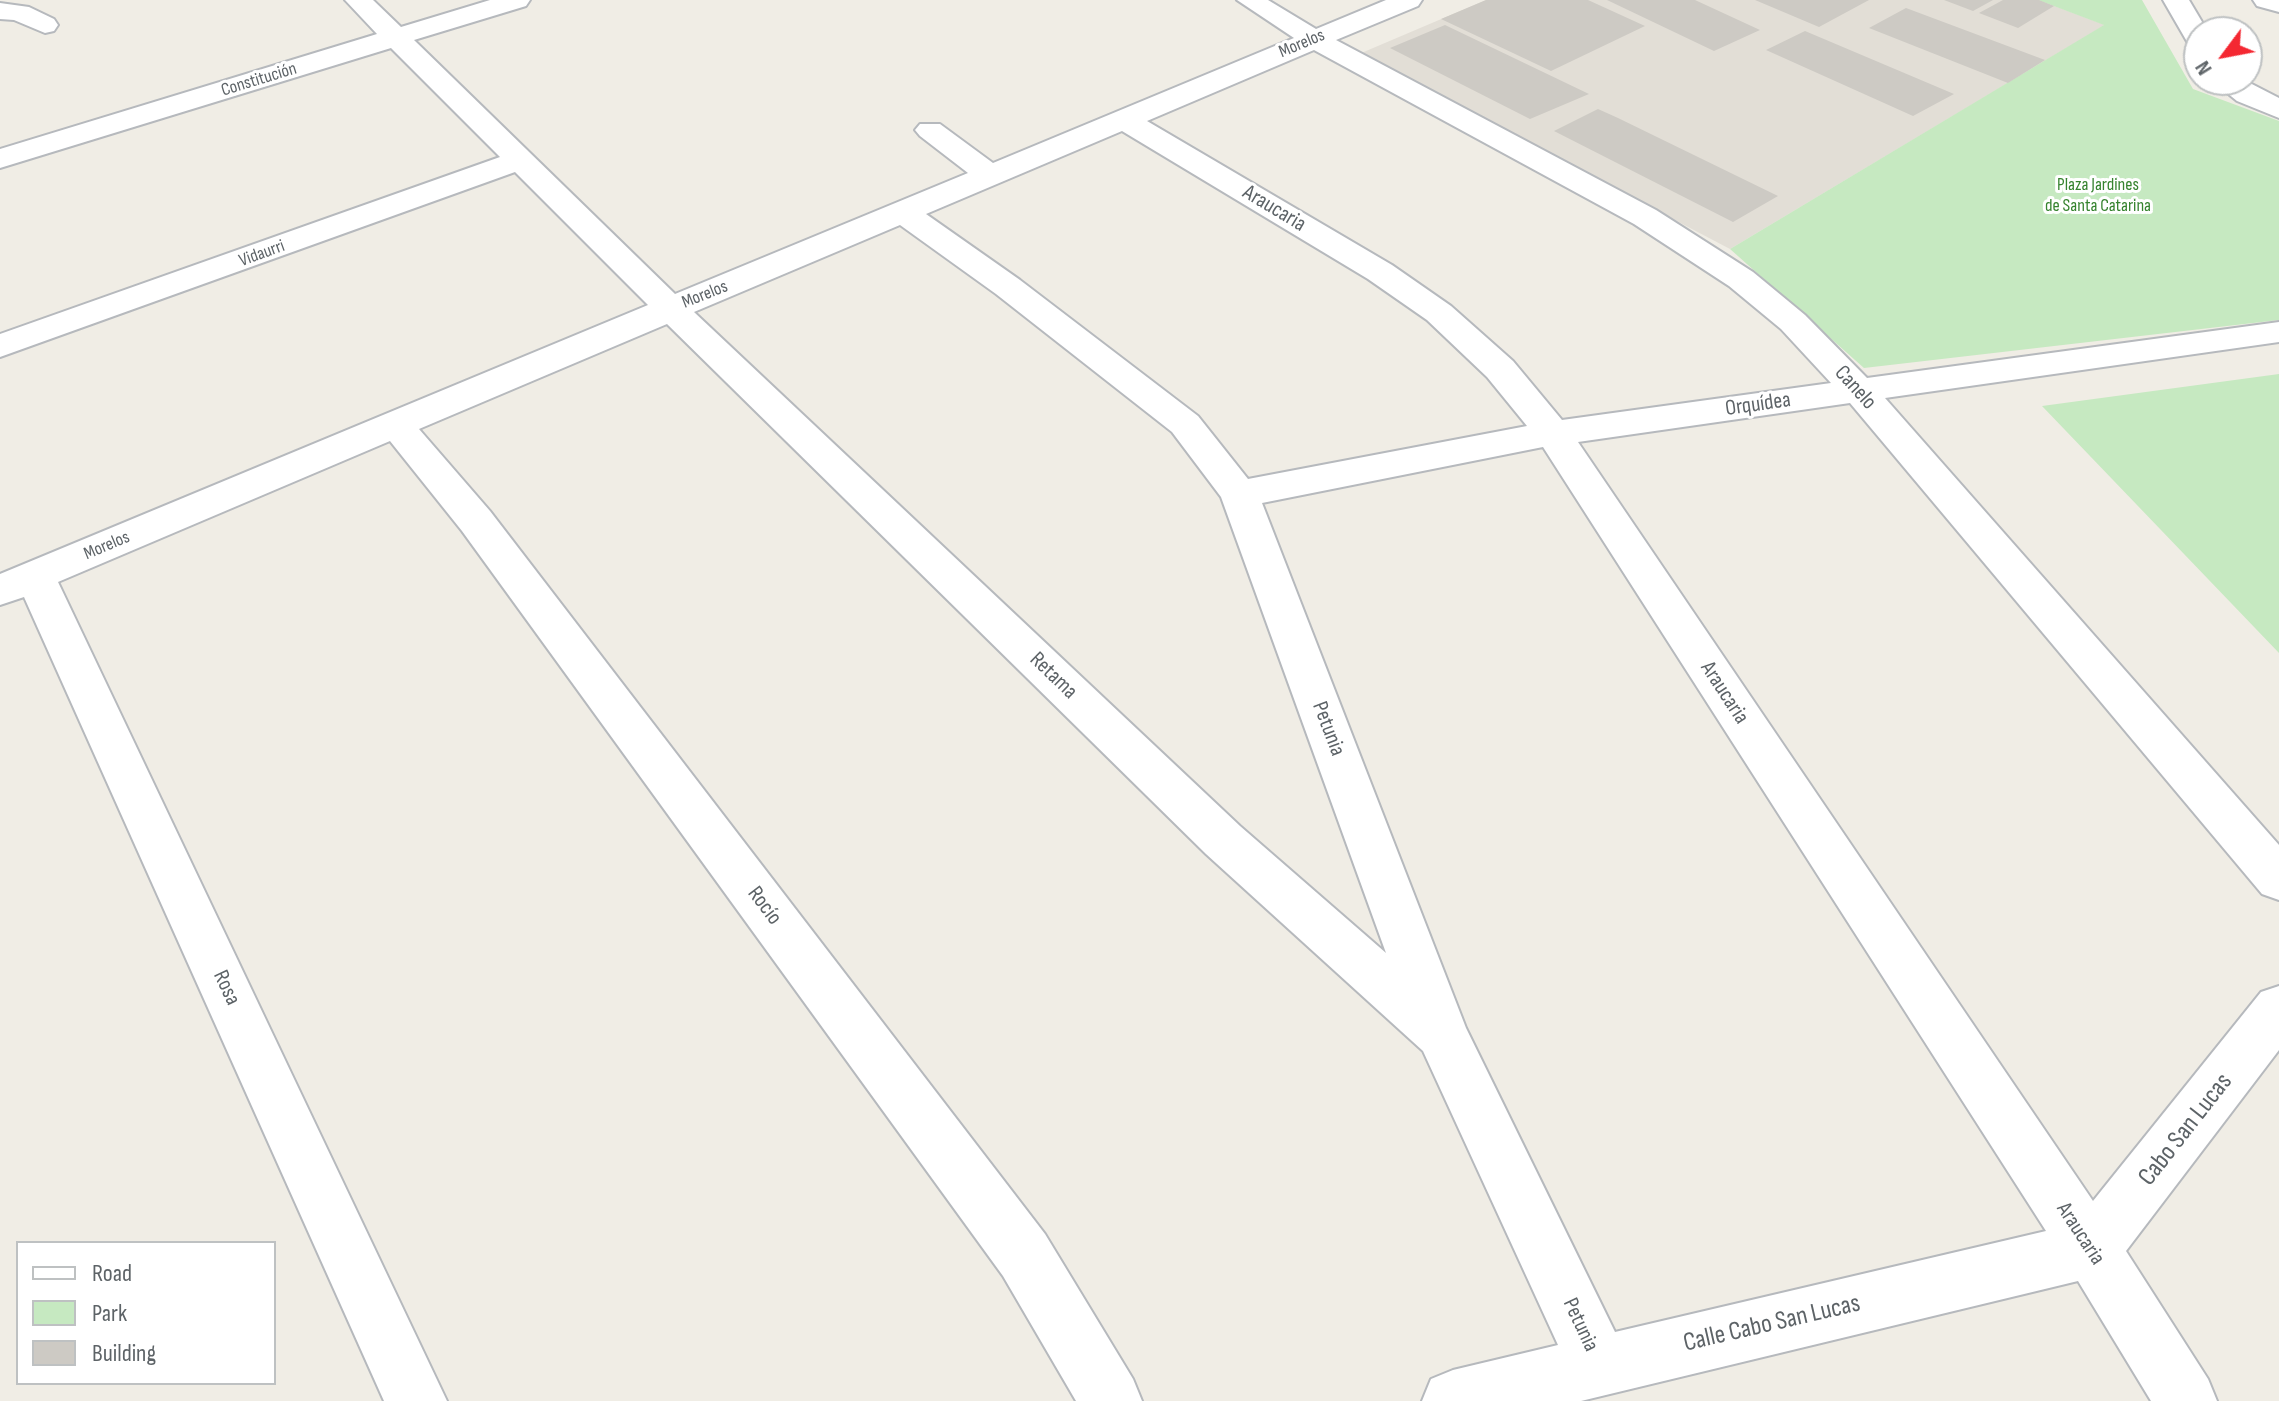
<!DOCTYPE html>
<meta charset="utf-8">
<style>
body{margin:0}
#map{position:relative;width:2279px;height:1401px;overflow:hidden;background:#f0ede5;font-family:"Sofia Sans Condensed",sans-serif}
canvas{display:block}
.legend{position:absolute;left:16px;top:1241px;width:260px;height:144px;box-sizing:border-box;background:#fff;border:2px solid #bec1c2;margin:0;padding:10px 14px;list-style:none;font-size:24px;color:#5d6367}
.legend li{display:flex;align-items:center;gap:16px;height:40px}
.legend b{width:40px;border:2px solid #bec1c2}
.north{position:absolute;left:2183px;top:16px;width:80px;height:80px;box-sizing:border-box;background:#fff;border:2px solid #bec1c2;border-radius:50%;rotate:238deg;font-size:22px;font-weight:700;line-height:32px;text-align:center;color:#5d6367}
.north::after{content:'';display:block;margin:auto;width:28px;height:36px;background:#f42832;clip-path:polygon(50% 0,100% 100%,50% 72%,0 100%)}
</style>
<div id="map">
<canvas width="2279" height="1401"></canvas>
<ul class="legend">
<li><b style="height:10px;background:#fff"></b>Road</li>
<li><b style="height:22px;background:#c6e9c1"></b>Park</li>
<li><b style="height:22px;background:#cdcac4"></b>Building</li>
</ul>
<div class="north">N</div>
</div>
<script>
const ctx = document.querySelector('canvas').getContext('2d');
ctx.lineJoin = 'round';
function fillPath(path, color) {
  ctx.fillStyle = color;
  ctx.fill(path, 'evenodd');
}
function shape(rows) {
  const path = new Path2D();
  for (const r of rows) {
    path.moveTo(r[0], r[1]);
    for (let i = 2; i < r.length; i += 2) path.lineTo(r[i], r[i + 1]);
  }
  return path;
}
function stroke(path, color, width, dash) {
  ctx.strokeStyle = color;
  ctx.lineWidth = width;
  ctx.lineCap = dash ? 'butt' : 'round';
  ctx.setLineDash(dash || []);
  ctx.stroke(path);
}
function label(font, color, halo, rows, align = 'center') {
  ctx.font = font + ' "Sofia Sans Condensed",sans-serif';
  ctx.lineWidth = 6;
  ctx.setLineDash([]);
  ctx.textBaseline = 'middle';
  ctx.strokeStyle = halo;
  ctx.fillStyle = color;
  for (const [text, x, y, turn = 0] of rows) {
    ctx.save();
    ctx.translate(x, y);
    ctx.rotate((+turn || 0) * Math.PI / 180);
    ctx.textAlign = isNaN(turn) ? turn : align;
    if (halo) ctx.strokeText(text, 0, 0);
    ctx.fillText(text, 0, 0);
    ctx.restore();
  }
}
fillPath(shape([
 [1486,0,2039,0,2105,25,1730,249,1359,54]
]), '#e2ded6');
fillPath(shape([
 [2038,0,2142,0,2193,89,2279,121,2279,320,1864,368,1730,249,2104,25],
 [2279,374,2279,653,2042,406]
]), '#c6e9c1');
fillPath(shape([
 [1486,0,1588,0,1645,26,1551,71,1441,19],
 [1607,0,1695,0,1760,30,1714,51],
 [1755,0,1869,0,1819,27],
 [1944,0,1993,0,1973,11],
 [2003,0,2039,0,2054,6,2018,28,1979,13],
 [1906,8,2045,60,2008,83,1869,28],
 [1445,25,1589,94,1530,119,1390,48],
 [1805,31,1954,94,1913,116,1766,50],
 [1598,109,1618,118,1778,196,1733,222,1554,131]
]), '#cdcac4');
const minor = shape([
 [345,0,373,0,401,27,490,0,530,0,526,6,414,40,675,294,968,173,920,136,915,130,920,124,940,124,993,163,1294,38,1237,0,1268,0,1316,29,1386,0,1422,0,1418,6,1336,40,1656,210,1753,272,1805,315,1867,378,2279,322,2279,342,1885,398,2279,845,2279,900,2262,894,1850,403,1578,442,2093,1201,2261,992,2279,986,2279,1050,2126,1251,2208,1379,2217,1401,2151,1401,2078,1281,1581,1401,1422,1401,1431,1379,1453,1370,1558,1345,1423,1051,1206,854,667,324,419,429,490,511,1045,1234,1133,1379,1142,1401,1076,1401,1003,1276,462,531,390,441,58,582,447,1401,384,1401,24,597,0,605,0,574,648,305,515,172,0,357,0,334,500,157,391,48,0,168,0,149,377,34,345,0],
 [1314,50,1634,224,1729,286,1781,329,1831,383,1562,420,1513,361,1451,306,1392,265,1147,121,1314,50],
 [1122,131,1368,279,1427,320,1487,377,1527,426,1248,479,1198,416,1020,280,926,214,1122,131],
 [900,225,996,294,1172,432,1221,497,1386,953,1240,826,694,312,900,225],
 [1543,447,2046,1231,1615,1332,1466,1028,1262,503,1543,447],
 [2163,0,2189,0,2208,32,2199,32,2199,47,2189,45,2163,0],
 [2253,0,2279,0,2279,12,2257,6,2253,0],
 [0,3,29,7,54,19,58,25,54,31,45,33,14,20,0,19,0,3],
 [2211,80,2244,80,2279,98,2279,118,2237,101,2211,80]
]);
stroke(minor, '#b6b9bd', 4);
fillPath(minor, '#fff');
label('18px', '#5d6367', '#fff', [
 ["Morelos",1302,44,-23],
 ["Constitución",259,80,-17],
 ["Vidaurri",262,254,-20],
 ["Morelos",705,295,-22],
 ["Morelos",107,546,-23]
]);
label('18px', '#36832f', '#fff', [
 ["Plaza Jardines",2098,185],
 ["de Santa Catarina",2098,206]
]);
label('22px', '#5d6367', '#fff', [
 ["Araucaria",1274,209,31],
 ["Canelo",1855,388,48],
 ["Orquídea",1758,405,-8],
 ["Retama",1053,676,44],
 ["Araucaria",1724,693,57],
 ["Petunia",1328,729,69],
 ["Rocío",764,906,53],
 ["Rosa",226,988,65],
 ["Araucaria",2080,1234,57],
 ["Petunia",1580,1325,65]
]);
label('26px', '#5d6367', '#fff', [
 ["Cabo San Lucas",2186,1130,-52],
 ["Calle Cabo San Lucas",1772,1324,-13]
]);
</script>
